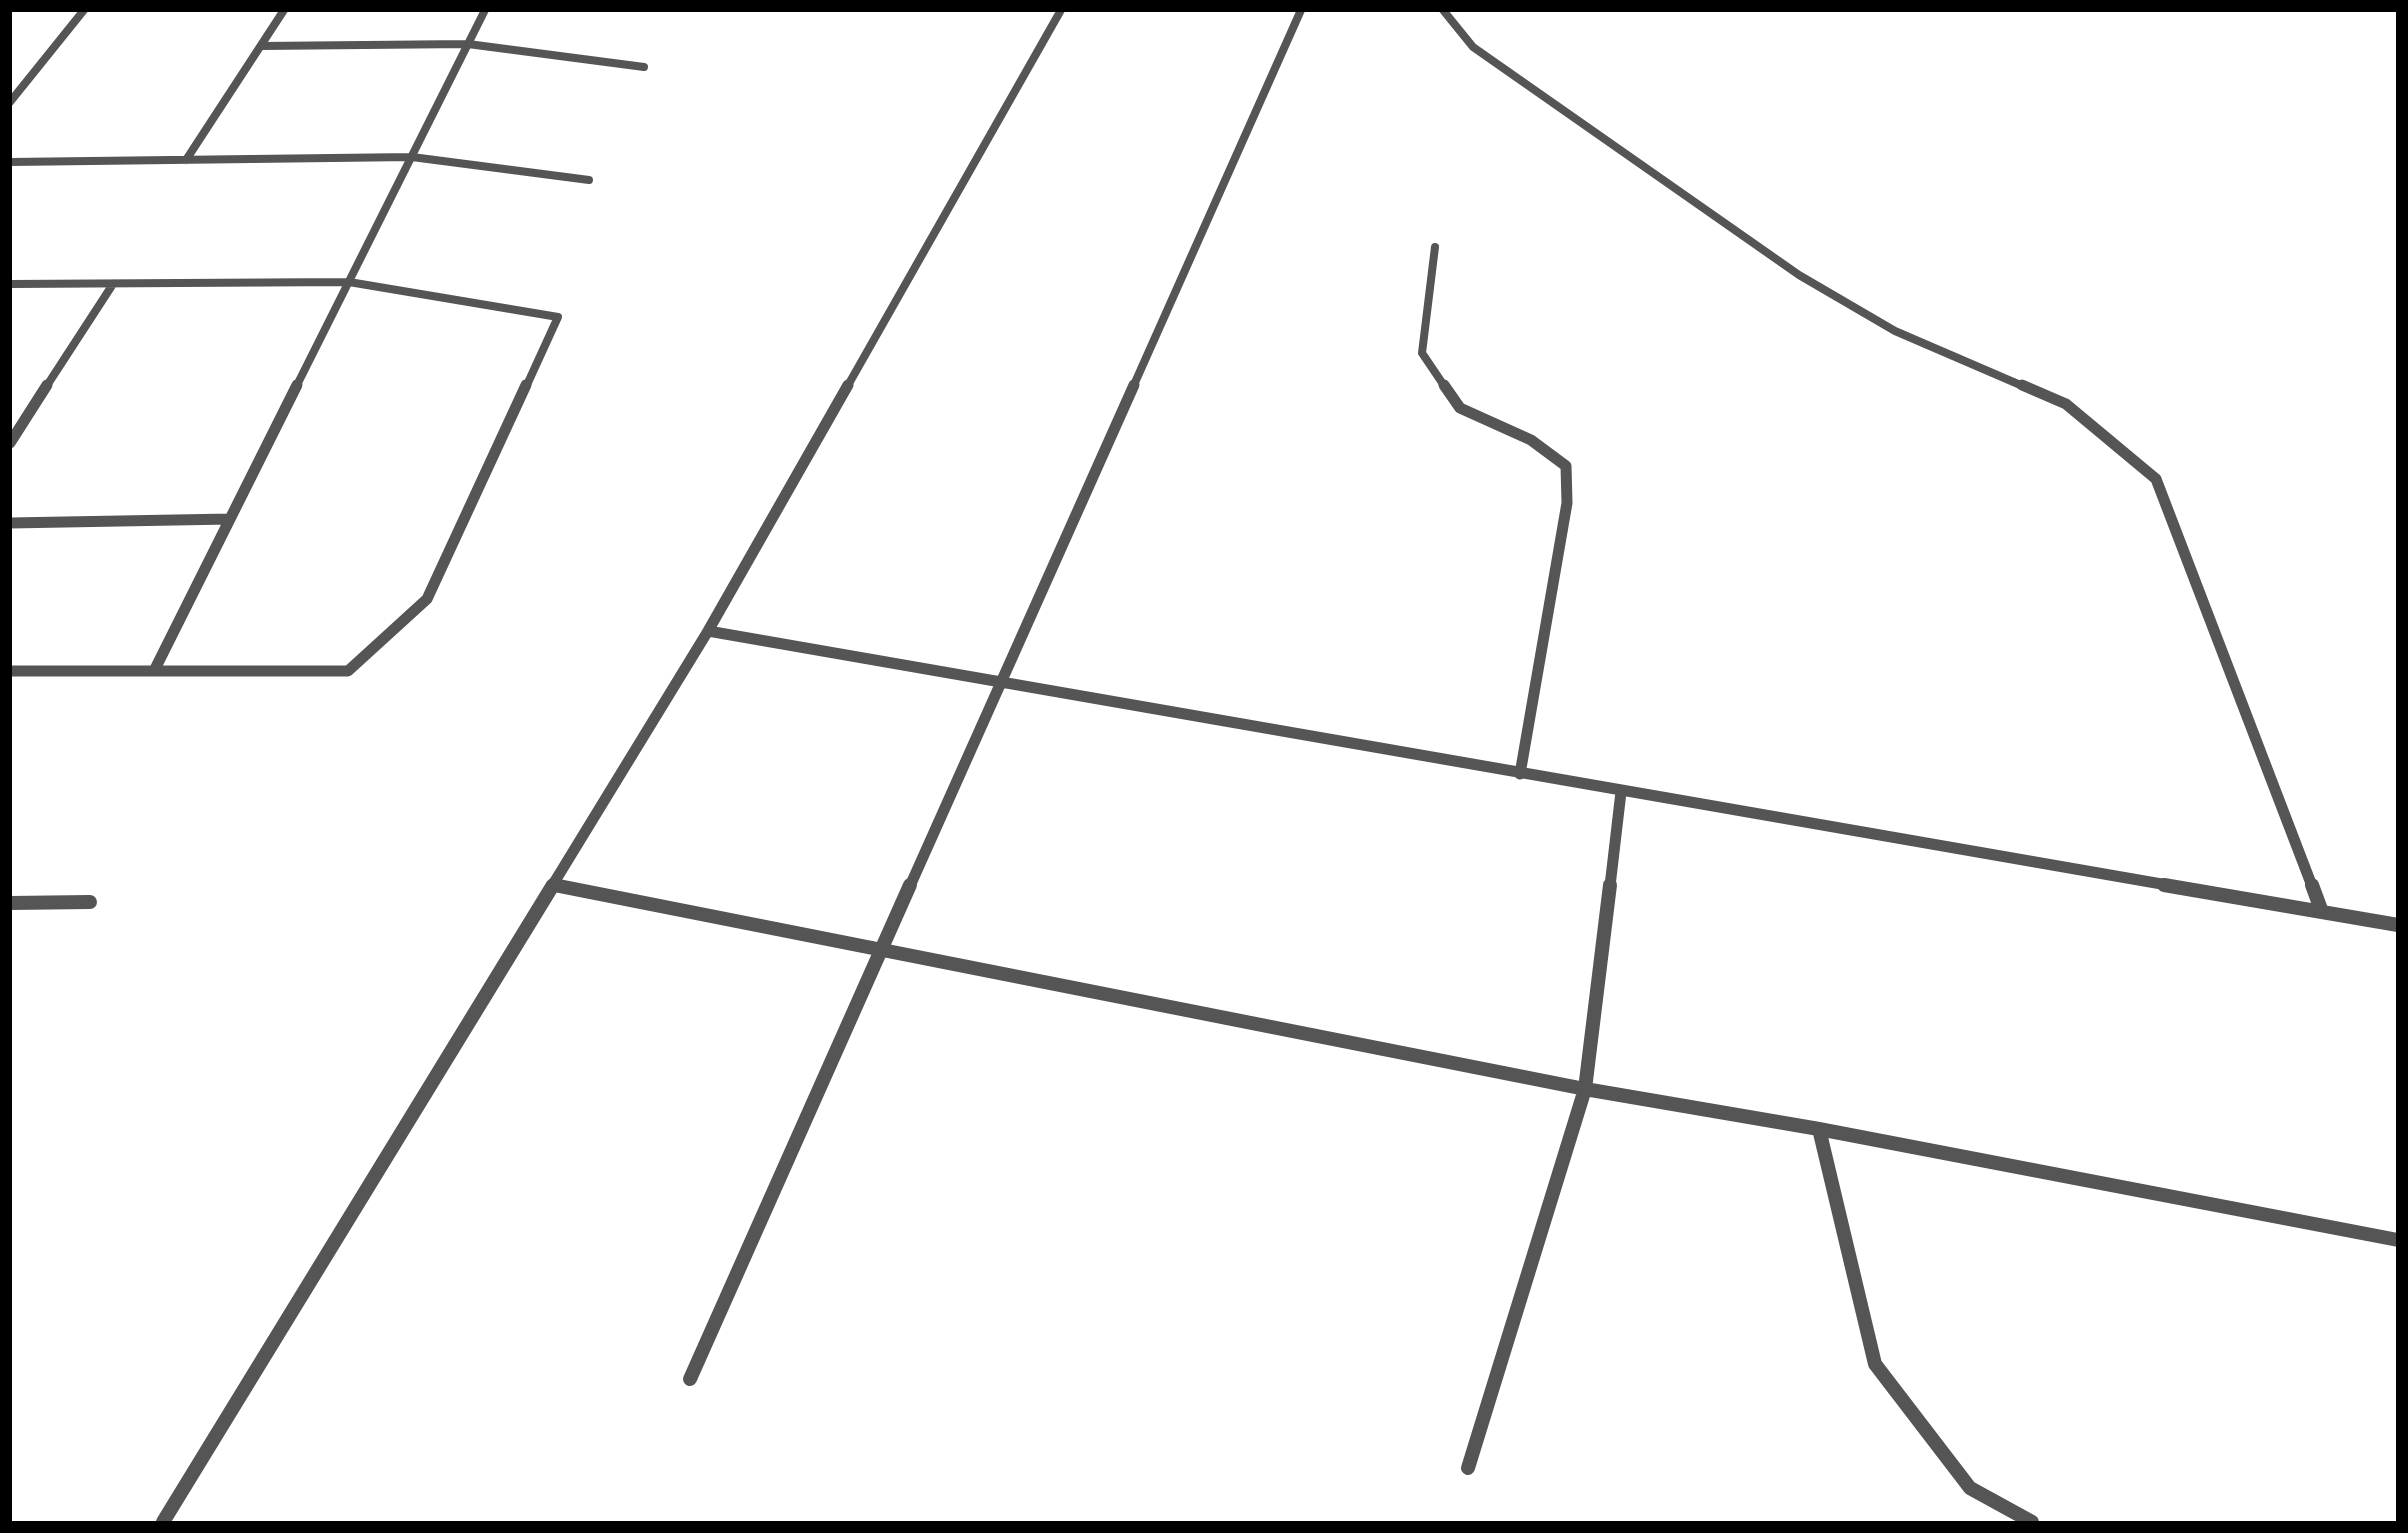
<!DOCTYPE html>
<style>
body{margin:0}
#map{position:relative;width:2408px;height:1533px;overflow:hidden;background:#fff;font-family:Poppins,sans-serif}
canvas{display:block}
.frame{position:absolute;inset:0;border:12px solid #000;pointer-events:none}
</style>
<div id="map">
<canvas width="2408" height="1533"></canvas>
<div class="frame"></div>
</div>
<script>
const ctx = document.querySelector('canvas').getContext('2d');
ctx.lineJoin = 'round';
function shape(rows) {
  const path = new Path2D();
  for (const r of rows) {
    path.moveTo(r[0], r[1]);
    for (let i = 2; i < r.length; i += 2) path.lineTo(r[i], r[i + 1]);
  }
  return path;
}
function stroke(path, color, width, dash) {
  ctx.strokeStyle = color;
  ctx.lineWidth = width;
  ctx.lineCap = dash ? 'butt' : 'round';
  ctx.setLineDash(dash || []);
  ctx.stroke(path);
}
stroke(shape([
 [1443,10,1473,47,1799,275,1895,331,2025,387],
 [261,46,468,44,644,67],
 [10,102,84,10],
 [186,160,284,10],
 [10,162,412,157,589,180],
 [1435,247,1422,353,1445,387],
 [10,284,349,282,558,317,526,387],
 [46,387,113,284],
 [296,387,485,10],
 [847,387,1061,10],
 [1133,387,1301,10]
]), '#555', 8);
stroke(shape([
 [848,385,708,631,2173,886],
 [1444,385,1460,408,1531,440,1566,466,1567,503,1520,774],
 [2022,385,2066,404,2156,479,2312,886],
 [10,443,47,385],
 [10,523,230,519],
 [10,671,348,671,427,599,526,385],
 [154,671,297,385],
 [554,885,561,886],
 [552,886,708,631],
 [910,886,1134,385],
 [1610,886,1621,792]
]), '#555', 11);
stroke(shape([
 [554,885,1585,1089,1819,1129,2398,1240],
 [2164,885,2398,925],
 [2312,885,2322,912],
 [10,903,90,902],
 [1819,1129,1875,1364,1970,1488,2032,1522],
 [690,1379,910,885],
 [1468,1468,1585,1089,1610,885],
 [163,1522,553,885]
]), '#555', 14);
</script>
